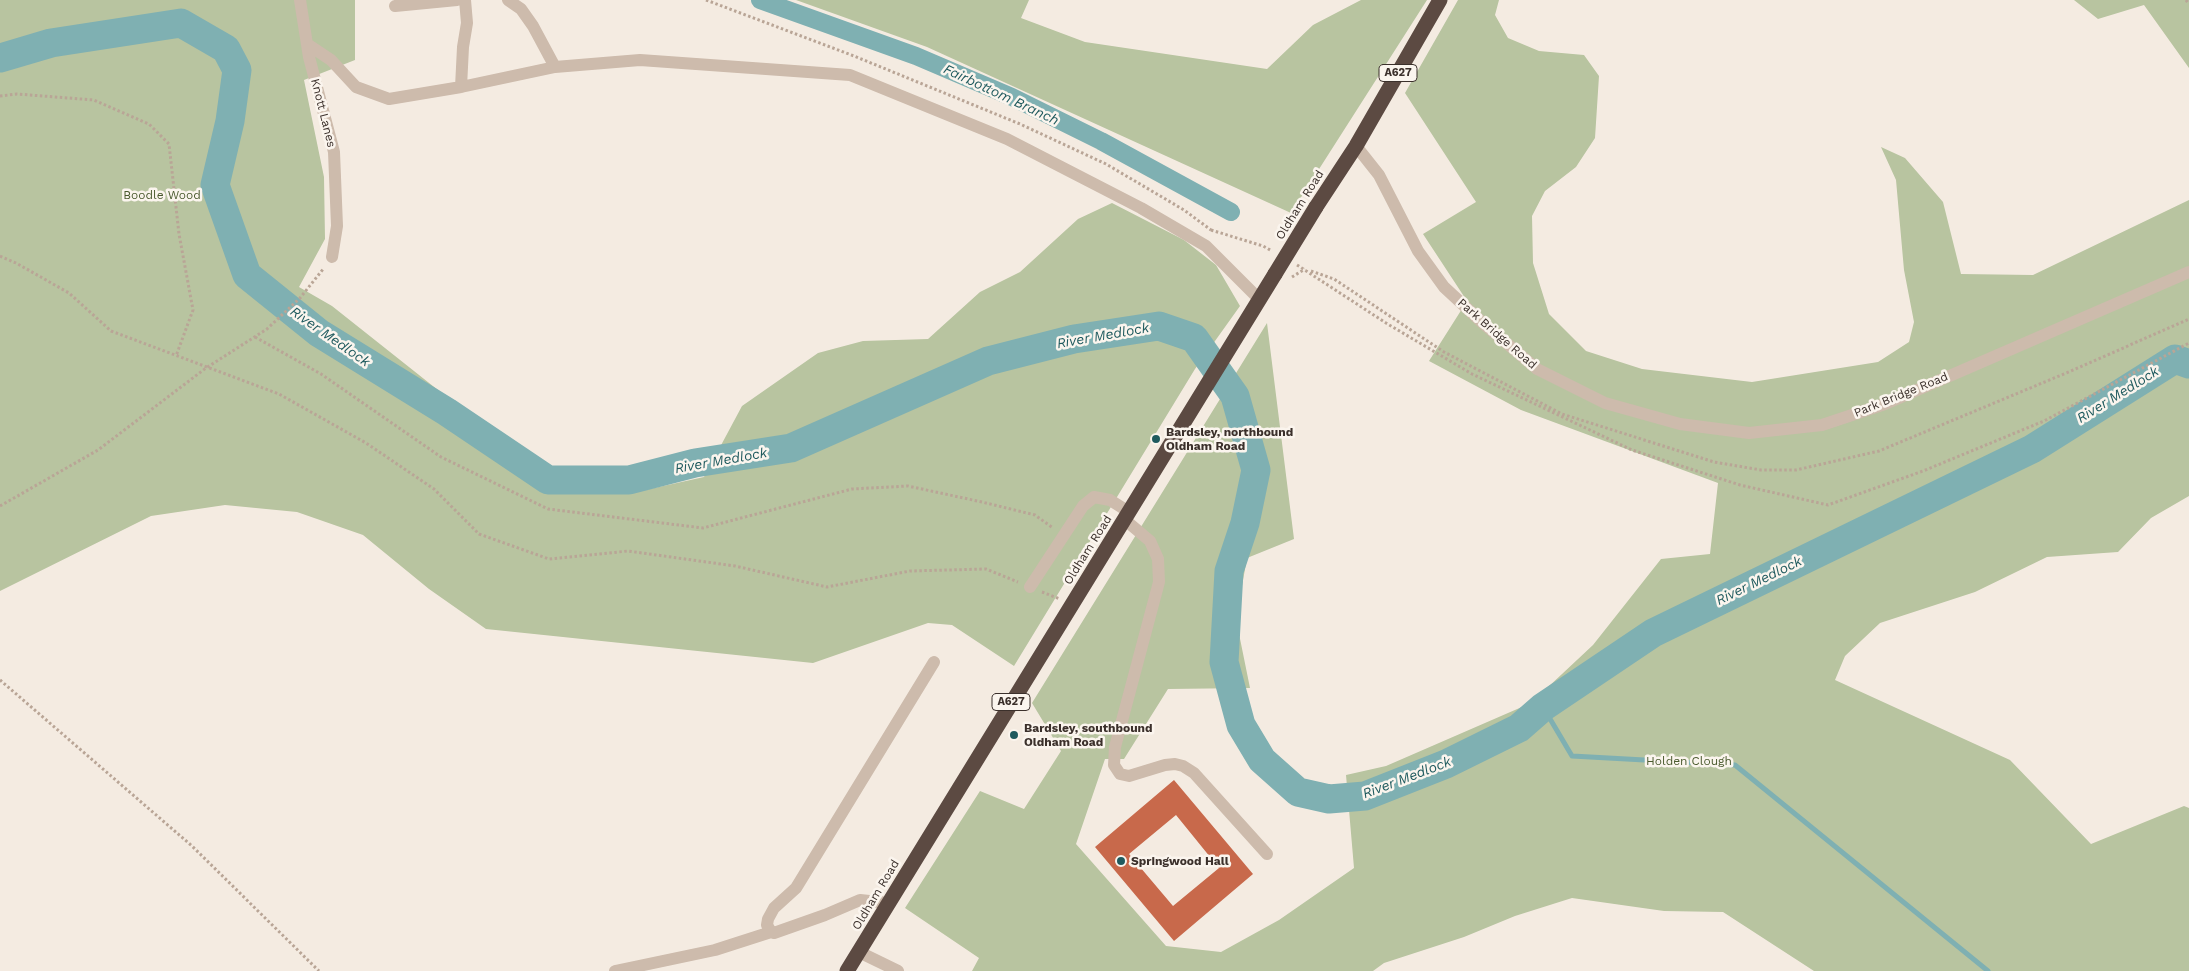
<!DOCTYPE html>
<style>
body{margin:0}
canvas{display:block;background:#f4ebe1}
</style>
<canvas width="2189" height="971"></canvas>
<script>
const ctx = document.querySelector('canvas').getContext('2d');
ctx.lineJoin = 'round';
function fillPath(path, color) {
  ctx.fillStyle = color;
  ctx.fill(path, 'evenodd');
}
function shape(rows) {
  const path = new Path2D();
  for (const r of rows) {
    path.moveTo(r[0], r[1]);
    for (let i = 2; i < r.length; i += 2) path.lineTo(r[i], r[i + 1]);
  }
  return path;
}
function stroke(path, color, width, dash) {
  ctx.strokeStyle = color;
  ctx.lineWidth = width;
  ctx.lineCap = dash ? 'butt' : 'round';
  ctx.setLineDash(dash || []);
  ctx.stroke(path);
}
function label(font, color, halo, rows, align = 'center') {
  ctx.font = font + ' "Work Sans",sans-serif';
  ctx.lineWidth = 5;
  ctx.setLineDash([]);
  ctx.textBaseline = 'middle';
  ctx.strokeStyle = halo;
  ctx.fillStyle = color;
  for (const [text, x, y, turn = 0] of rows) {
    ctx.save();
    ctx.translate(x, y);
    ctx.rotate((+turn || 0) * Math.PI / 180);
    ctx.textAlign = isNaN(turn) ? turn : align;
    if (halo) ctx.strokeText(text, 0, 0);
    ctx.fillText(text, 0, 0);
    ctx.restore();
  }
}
fillPath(shape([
 [0,0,355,0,355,60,304,80,324,177,325,239,299,287,332,306,472,417,462,437,553,494,636,492,704,477,742,406,818,353,863,341,928,339,980,292,1020,272,1078,219,1112,203,1184,240,1216,265,1240,306,1195,369,1014,666,952,625,928,623,813,663,486,629,429,589,363,535,297,512,225,505,151,516,0,591],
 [796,0,1029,0,1021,18,1085,42,1267,69,1313,25,1361,0,1427,0,1291,213,927,47],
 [1458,0,1499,0,1495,15,1508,38,1539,51,1584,55,1599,76,1595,138,1576,167,1545,191,1532,216,1533,263,1549,314,1586,351,1642,369,1752,382,1878,362,1909,342,1914,322,1904,270,1896,180,1881,147,1905,158,1943,202,1961,274,2033,275,2189,200,2189,496,2151,518,2118,552,2047,557,1975,592,1880,623,1845,656,1835,680,2010,760,2091,844,2184,806,2189,808,2189,971,1814,971,1723,912,1664,911,1572,898,1515,916,1464,937,1384,963,1373,971,972,971,979,958,905,908,980,791,1024,809,1061,751,1032,703,1267,323,1294,539,1247,558,1236,619,1250,688,1168,689,1124,759,1105,759,1076,844,1166,946,1221,952,1279,920,1354,868,1346,775,1386,766,1531,703,1593,645,1661,559,1710,554,1718,483,1521,410,1429,361,1467,301,1423,234,1476,202,1405,93],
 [2074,0,2189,0,2189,68,2144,5,2098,19]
]), '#b8c4a0');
stroke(shape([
 [1543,707,1572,756,1735,765,1988,971]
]), '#7fb0b2', 5);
stroke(shape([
 [760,0,916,56,1012,97,1101,141,1231,212]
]), '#7fb0b2', 18);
stroke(shape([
 [0,58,51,43,181,23,226,49,237,70,230,121,215,185,247,275,319,333,447,412,548,480,629,480,695,463,791,448,988,361,1074,339,1159,326,1194,338,1235,396,1256,470,1245,523,1229,571,1224,662,1241,725,1262,760,1298,792,1329,799,1365,796,1446,764,1519,728,1543,707,1653,633,2032,449,2175,359,2189,364]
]), '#7fb0b2', 29);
fillPath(shape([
 [1174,780,1253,874,1174,941,1095,847],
 [1176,815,1219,868,1173,906,1129,854]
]), '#c8694b');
stroke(shape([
 [706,0,854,56,1020,124,1106,164,1184,210,1211,230],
 [2186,0,2189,4],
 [0,96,17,94,94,100,149,124,169,144,179,234,193,310,176,356],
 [1211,230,1263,246,1272,251],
 [0,256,16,263,69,293,111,331,279,394,366,443,434,489,479,534,549,559,628,551,735,566,827,587,910,571,986,569,1018,582],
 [1297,265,1386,323,1472,374,1632,450,1740,485,1828,505,1923,471,2044,421,2189,343],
 [1311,271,1334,279,1444,352,1562,414,1714,462,1761,470,1796,470,1879,451,2071,371,2189,319],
 [1292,277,1305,269],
 [255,337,321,374,441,457,548,509,703,528,852,489,908,486,982,502,1035,515,1053,528],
 [0,506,98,450,206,368,267,329,300,298,324,268],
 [1042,592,1060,599],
 [0,680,192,846,319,971]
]), '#b9a596', 3, [2.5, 2.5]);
stroke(shape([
 [300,0,309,57,334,152,337,226,332,257],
 [508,0,521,9,533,26,555,67],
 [395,6,457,0],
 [307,44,331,60,356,87,389,99,461,87,555,67,640,60,850,75,1007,139,1141,208,1206,246,1260,300],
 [461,87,463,47,467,23,465,0],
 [1356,146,1379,175,1418,251,1444,287,1485,325,1537,369,1605,403,1680,424,1749,433,1822,425,1885,404,2189,272],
 [1124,519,1150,541,1158,559,1159,582,1115,747,1114,765,1120,774,1129,776,1165,765,1175,764,1183,766,1194,773,1267,854],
 [1030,587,1083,506,1094,497,1110,500,1129,512],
 [888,903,860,900,825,915,774,933,771,932,767,925,768,919,774,908,796,888,934,662],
 [859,952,898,971],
 [615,971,715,950,771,932]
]), '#cdbbac', 12);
stroke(shape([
 [1316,207,1356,146,1440,0],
 [847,971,1275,274]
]), '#5c4a42', 15);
stroke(shape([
 [1275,274,1316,207]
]), '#5c4a42', 15);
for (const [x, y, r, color] of [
 [1156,439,5,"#1f5a5e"],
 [1014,735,5,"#1f5a5e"],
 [1121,861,5,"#1f5a5e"]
]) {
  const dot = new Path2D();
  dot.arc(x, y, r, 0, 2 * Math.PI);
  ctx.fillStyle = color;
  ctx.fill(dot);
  stroke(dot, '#fbf5ee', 2);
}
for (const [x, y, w] of [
 [1398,73,38],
 [1011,702,38]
]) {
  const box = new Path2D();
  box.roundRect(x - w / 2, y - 8.5, w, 17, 4);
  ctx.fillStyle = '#fbf5ee';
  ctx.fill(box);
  stroke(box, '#3b302b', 1);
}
label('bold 11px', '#3b302b', null, [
 ["A627",1398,73],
 ["A627",1011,702]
]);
label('12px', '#3b302b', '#fbf5ee', [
 ["Knott Lanes",323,113,76],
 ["Oldham Road",1300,205,-58],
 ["Park Bridge Road",1497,334,41],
 ["Park Bridge Road",1901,395,-22],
 ["Oldham Road",1088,550,-58],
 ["Oldham Road",876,895,-59]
]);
label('12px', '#4a5a2e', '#fbf5ee', [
 ["Boodle Wood",162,195],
 ["Holden Clough",1689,761]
]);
label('bold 12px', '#3b302b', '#fbf5ee', [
 ["Bardsley, northbound",1166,432],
 ["Oldham Road",1166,446],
 ["Bardsley, southbound",1024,728],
 ["Oldham Road",1024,742],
 ["Springwood Hall",1131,861]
], 'left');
label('italic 14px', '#1f5a5e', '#fbf5ee', [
 ["Fairbottom Branch",1001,95,25],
 ["River Medlock",1103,336,-10],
 ["River Medlock",330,337,35],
 ["River Medlock",2118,395,-32],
 ["River Medlock",721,461,-10],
 ["River Medlock",1759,581,-26],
 ["River Medlock",1407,778,-21]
]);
</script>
